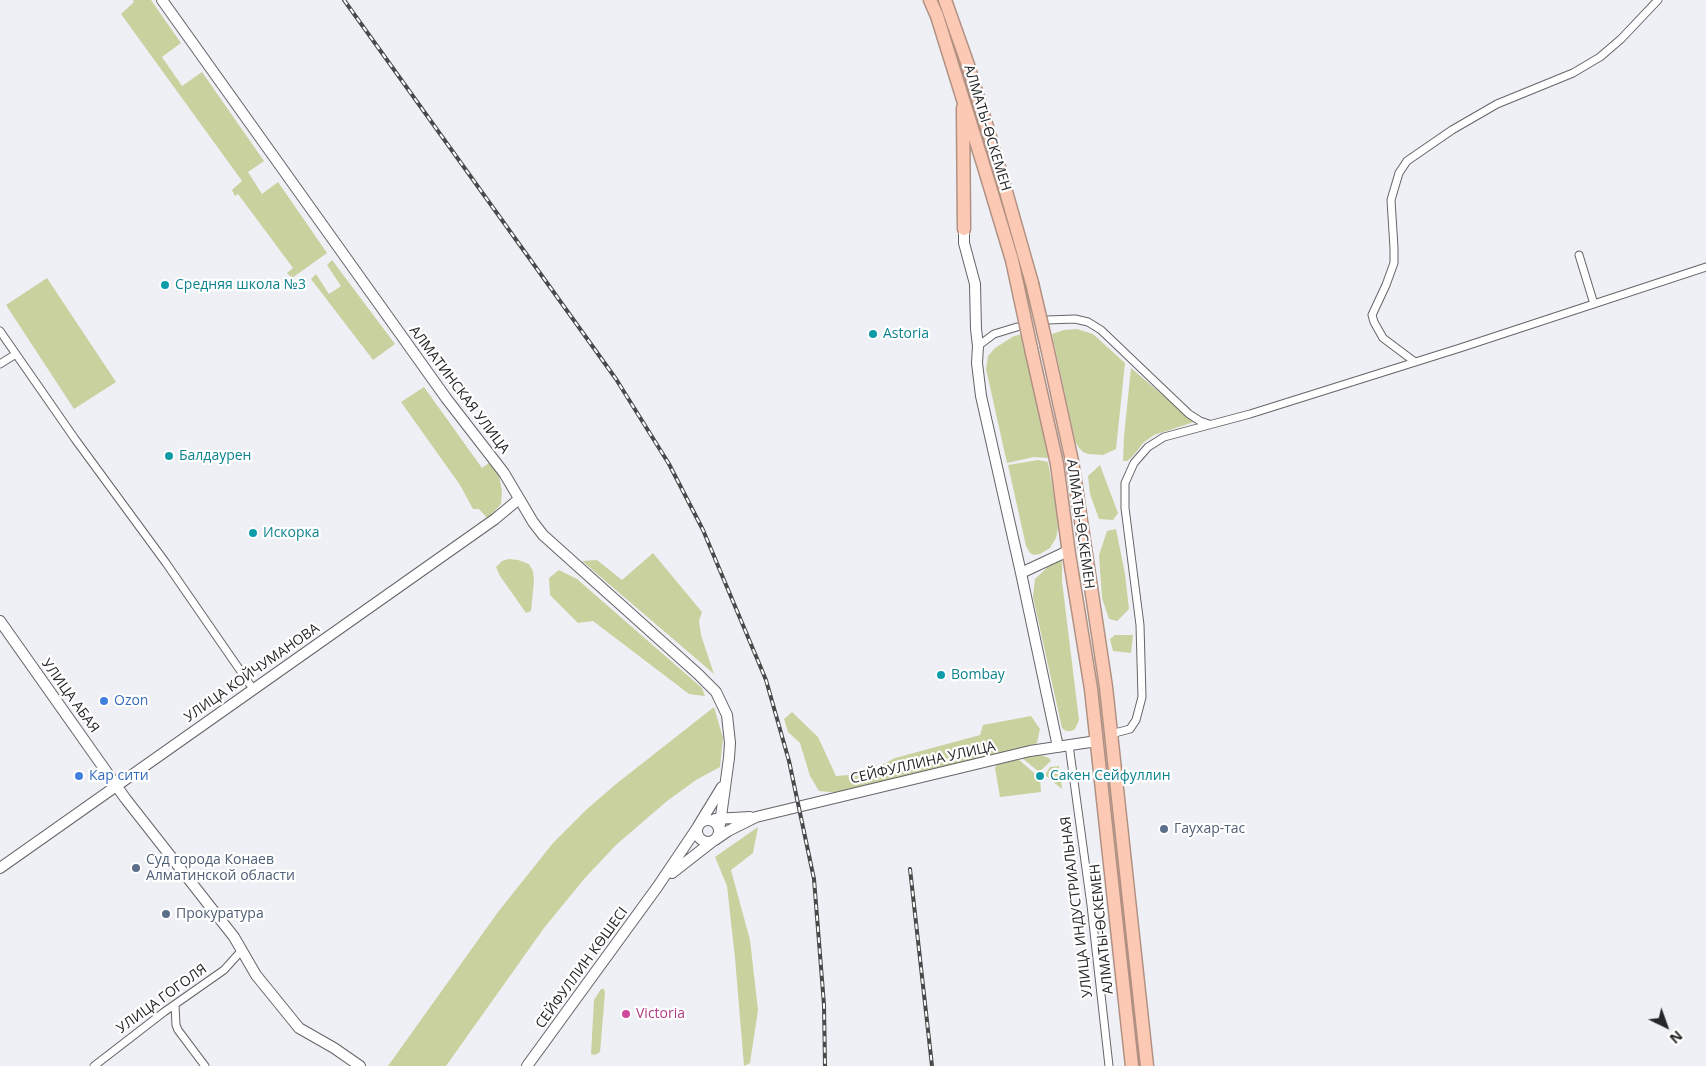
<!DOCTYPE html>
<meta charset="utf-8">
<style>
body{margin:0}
#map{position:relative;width:1706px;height:1066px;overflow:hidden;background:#eef0f5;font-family:"Open Sans",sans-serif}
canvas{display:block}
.north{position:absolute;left:1641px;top:1001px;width:50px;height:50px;-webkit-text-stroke:4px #fff;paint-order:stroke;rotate:138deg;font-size:14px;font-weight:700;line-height:20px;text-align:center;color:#252627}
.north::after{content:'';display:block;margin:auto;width:18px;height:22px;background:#252627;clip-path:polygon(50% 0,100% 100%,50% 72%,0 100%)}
</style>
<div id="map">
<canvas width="1706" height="1066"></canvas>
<div class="north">N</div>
</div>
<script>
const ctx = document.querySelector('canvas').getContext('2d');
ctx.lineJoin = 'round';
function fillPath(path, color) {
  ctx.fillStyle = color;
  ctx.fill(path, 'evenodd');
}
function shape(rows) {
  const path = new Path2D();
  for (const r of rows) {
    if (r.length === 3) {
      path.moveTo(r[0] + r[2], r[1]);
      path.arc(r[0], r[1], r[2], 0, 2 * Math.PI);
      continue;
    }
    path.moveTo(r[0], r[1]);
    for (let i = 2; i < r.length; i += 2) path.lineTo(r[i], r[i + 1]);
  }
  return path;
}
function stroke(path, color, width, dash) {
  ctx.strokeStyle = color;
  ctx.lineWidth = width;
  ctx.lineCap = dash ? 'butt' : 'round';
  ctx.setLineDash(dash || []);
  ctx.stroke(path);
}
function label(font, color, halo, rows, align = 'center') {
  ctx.font = font + ' "Open Sans",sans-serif';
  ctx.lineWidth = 4.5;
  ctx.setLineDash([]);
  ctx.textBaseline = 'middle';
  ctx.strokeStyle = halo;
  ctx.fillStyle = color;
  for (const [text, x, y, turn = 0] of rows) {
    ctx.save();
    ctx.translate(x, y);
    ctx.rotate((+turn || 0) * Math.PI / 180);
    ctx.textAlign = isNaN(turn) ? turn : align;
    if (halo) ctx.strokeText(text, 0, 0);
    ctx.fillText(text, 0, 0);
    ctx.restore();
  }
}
fillPath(shape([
 [133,0,151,0,181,43,162,57,182,86,202,72,264,161,248,172,262,194,278,182,327,253,292,278,287,273,293,268,238,194,235,196,232,190,242,181,121,14,134,2],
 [332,260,395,344,373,360,311,279,316,274,329,294,341,286,327,265],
 [47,278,116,382,74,409,6,305],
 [1077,329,1093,334,1125,363,1116,449,1103,455,1088,454,1083,452,1079,448,1075,441,1052,334,1064,330],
 [1023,334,1036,391,1048,458,1034,457,1007,463,986,369,988,356,995,348,1014,336],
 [1131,368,1194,422,1154,435,1143,443,1133,456,1127,461,1123,461,1124,436],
 [424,387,482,468,489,463,499,475,502,491,501,504,488,519,479,509,473,509,460,485,401,402],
 [1038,460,1048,462,1057,513,1058,528,1056,538,1050,548,1040,554,1034,555,1030,553,1026,546,1008,465],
 [1100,465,1118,513,1113,520,1099,519,1090,494,1088,476],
 [1116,529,1125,574,1129,609,1117,621,1109,619,1102,598,1099,555,1107,531],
 [653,553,702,612,699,621,701,635,714,674,582,561,597,560,622,580],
 [509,559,518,560,529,564,533,571,534,581,531,611,526,613,500,576,496,567,502,561],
 [1062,561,1062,581,1079,720,1075,729,1071,731,1066,731,1062,728,1033,597,1035,579,1052,563],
 [559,570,577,579,702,688,705,696,689,694,593,621,578,623,550,595,549,578],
 [1115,635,1133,635,1131,653,1113,651,1110,639],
 [714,707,723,738,720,767,696,780,667,801,616,845,585,878,544,928,446,1066,388,1066,498,912,553,843,587,809,616,784],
 [792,712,818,737,836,776,865,774,895,758,980,735,983,725,1031,716,1040,729,1037,743,1024,749,841,793,819,791,810,776,800,743,788,732,784,719],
 [1041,755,1049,758,1051,761,1039,772,1022,758],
 [1018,759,1040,778,1041,792,1000,797,995,768,997,764],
 [1059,766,1062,789,1045,775,1050,767],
 [758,827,753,853,731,870,750,940,758,1010,750,1063,744,1066,735,958,727,886,715,857],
 [601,989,604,989,605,993,600,1052,595,1055,591,1054,594,1000]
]), '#c9d29f');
const street = shape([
 [1579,255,1594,304],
 [1047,320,1075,319,1088,322,1101,330,1189,414,1200,421,1209,424],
 [0,331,75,439,166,563,253,689],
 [978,346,994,334,1017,327],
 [1415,362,1383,338,1374,322,1372,315,1386,285,1394,263,1394,248,1391,200,1399,173,1407,161,1452,130,1497,104,1573,73,1600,57,1621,39,1658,0],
 [0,364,16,354],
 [1111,734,1130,729,1136,720,1142,697,1140,625,1125,508,1125,483,1134,463,1148,447,1164,437,1250,414,1460,348,1706,267],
 [1069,745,1091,905,1109,1066],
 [175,1005,176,1025,178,1030,205,1066],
 [94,1066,164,1012,224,970,242,950]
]);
const secondary = shape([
 [162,0,446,398,504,473,533,522,543,535,698,674,716,692,727,715,730,743,729,758,719,831],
 [964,229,964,243,975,284,976,329,978,346,977,363,981,396,1021,573,1058,747],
 [1021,573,1068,551],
 [0,621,125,798,234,937,256,975,299,1028,334,1048,360,1066],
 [715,819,750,817],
 [708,831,11],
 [700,823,722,787],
 [715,840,728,831,756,817,1030,751,1097,741],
 [0,868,495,519,519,499],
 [672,873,713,841],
 [527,1066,658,886,697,828]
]);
const highway = shape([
 [930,0,937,16,984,167,1012,260,1018,288],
 [945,0,968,65,997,160,1032,283],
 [963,108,964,229],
 [1047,347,1072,461,1106,687,1147,1066],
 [1032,353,1057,464,1069,554,1091,689,1132,1066]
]);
stroke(street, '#646569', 9);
stroke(secondary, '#646569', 12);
stroke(highway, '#b19183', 15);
stroke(street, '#fff', 7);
stroke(secondary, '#fff', 10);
stroke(highway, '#fccab4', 12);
const rail = shape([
 [344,0,616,379,669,464,703,530,766,680,789,761,814,879,824,1005,825,1066],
 [910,869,932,1066]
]);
stroke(rail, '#48494b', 4);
stroke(rail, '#fff', 2, [5.5]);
const highwayBridge = shape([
 [1032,283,1047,347],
 [1018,288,1032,353]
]);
stroke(highwayBridge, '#b19183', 15, []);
stroke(highwayBridge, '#fccab4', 12);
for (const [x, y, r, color] of [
 [165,285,5,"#0f9aa8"],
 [873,334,5,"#0f9aa8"],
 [169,456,5,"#0f9aa8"],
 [253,533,5,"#0f9aa8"],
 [941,675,5,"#0f9aa8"],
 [104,701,5,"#3f7fe0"],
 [79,776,5,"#3f7fe0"],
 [1040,776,5,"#0f9aa8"],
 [1164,829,5,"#5c6f8a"],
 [136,868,5,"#5c6f8a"],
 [166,914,5,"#5c6f8a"],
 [626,1014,5,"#d1479c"]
]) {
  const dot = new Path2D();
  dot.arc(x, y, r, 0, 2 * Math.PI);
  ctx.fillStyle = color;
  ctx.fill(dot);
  stroke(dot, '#fff', 2);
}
label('14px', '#252627', '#fff', [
 ["АЛМАТЫ-ӨСКЕМЕН",987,128,73],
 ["АЛМАТИНСКАЯ УЛИЦА",459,390,53],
 ["АЛМАТЫ-ӨСКЕМЕН",1080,524,82],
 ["УЛИЦА КОЙЧУМАНОВА",252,673,-35],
 ["УЛИЦА АБАЯ",70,696,54],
 ["СЕЙФУЛЛИНА УЛИЦА",923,763,-13],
 ["УЛИЦА ИНДУСТРИАЛЬНАЯ",1077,907,-97],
 ["АЛМАТЫ-ӨСКЕМЕН",1102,929,-96],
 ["СЕЙФУЛЛИН КӨШЕСІ",582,968,-54],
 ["УЛИЦА ГОГОЛЯ",162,999,-36]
]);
label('14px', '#0d838f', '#fff', [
 ["Средняя школа №3",175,285],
 ["Astoria",883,334],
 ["Балдаурен",179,456],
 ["Искоркa",263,533],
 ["Bombay",951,675],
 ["Сакен Сейфуллин",1050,776]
], 'left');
label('14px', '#366cbe', '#fff', [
 ["Ozon",114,701],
 ["Кар сити",89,776]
], 'left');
label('14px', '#4e5e75', '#fff', [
 ["Гаухар-тас",1174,829],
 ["Суд города Конаев",146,860],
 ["Алматинской области",146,876],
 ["Прокуратура",176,914]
], 'left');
label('14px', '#b23c85', '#fff', [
 ["Victoria",636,1014]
], 'left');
</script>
